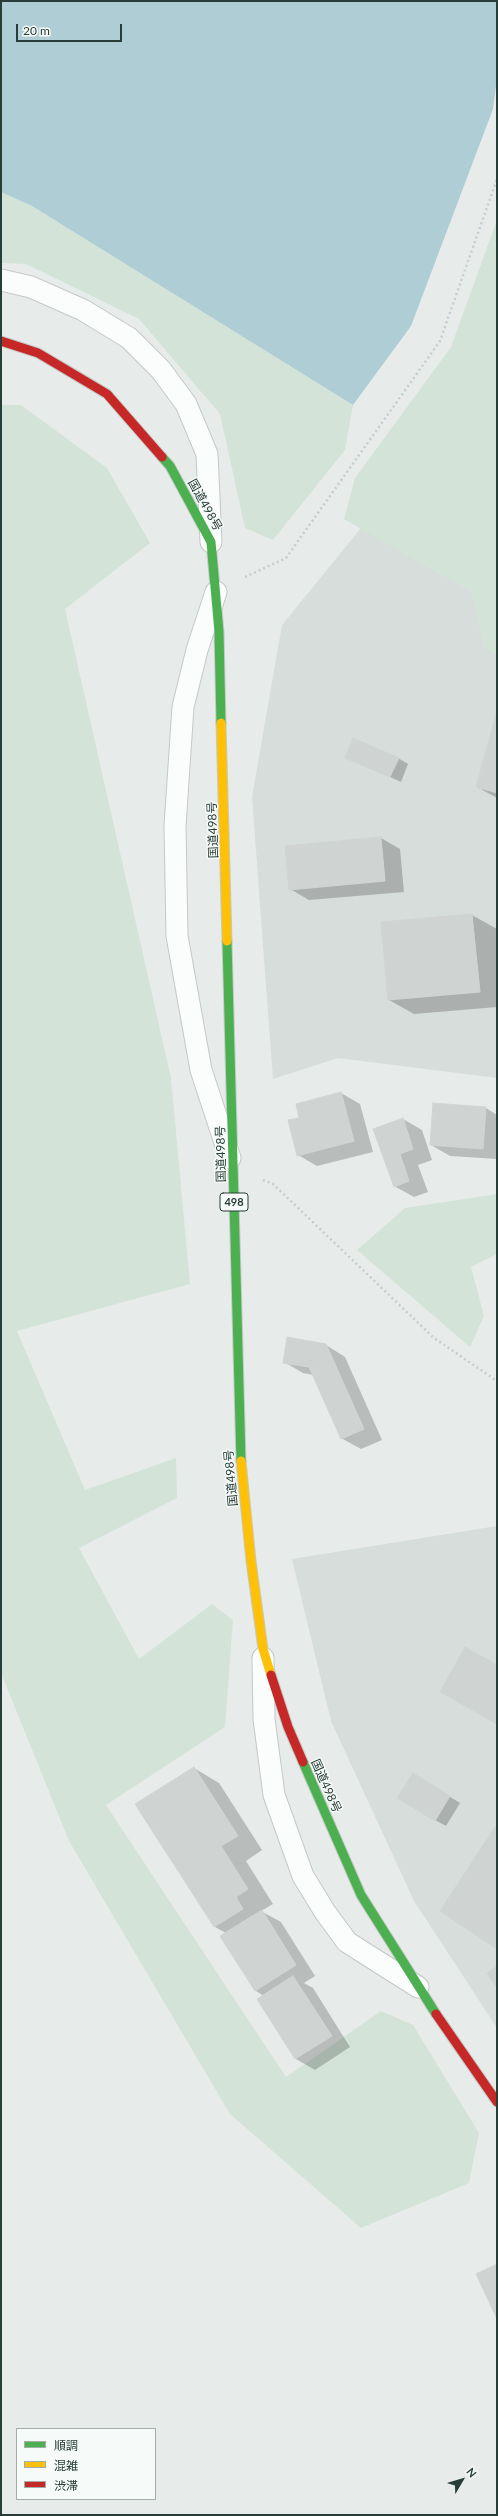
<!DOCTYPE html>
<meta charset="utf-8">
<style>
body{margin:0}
#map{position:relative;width:498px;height:2516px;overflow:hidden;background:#e7ecea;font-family:Lato,"Noto Sans JP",sans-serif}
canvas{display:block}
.frame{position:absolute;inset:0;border:2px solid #273d38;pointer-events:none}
.legend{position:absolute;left:16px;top:2428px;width:140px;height:72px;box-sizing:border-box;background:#f6faf8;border:1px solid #a3aeab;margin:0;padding:5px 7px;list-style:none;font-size:12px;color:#273d38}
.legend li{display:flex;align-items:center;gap:8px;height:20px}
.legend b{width:20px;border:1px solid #a3aeab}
.north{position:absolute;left:442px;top:2460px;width:40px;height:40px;-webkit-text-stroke:3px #f6faf8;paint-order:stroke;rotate:52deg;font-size:11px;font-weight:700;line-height:16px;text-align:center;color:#273d38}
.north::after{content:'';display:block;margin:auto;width:14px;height:18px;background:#273d38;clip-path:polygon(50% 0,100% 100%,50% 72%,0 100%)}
.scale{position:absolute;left:16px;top:24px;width:106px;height:18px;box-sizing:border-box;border:2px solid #273d38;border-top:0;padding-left:5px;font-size:12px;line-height:14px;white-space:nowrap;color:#273d38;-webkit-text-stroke:3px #f6faf8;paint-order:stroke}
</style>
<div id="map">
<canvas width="498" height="2516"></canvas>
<div class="frame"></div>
<ul class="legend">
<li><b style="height:5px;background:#4caf50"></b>順調</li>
<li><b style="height:5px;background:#ffc107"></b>混雑</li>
<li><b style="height:5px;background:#c62828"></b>渋滞</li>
</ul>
<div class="north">N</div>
<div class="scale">20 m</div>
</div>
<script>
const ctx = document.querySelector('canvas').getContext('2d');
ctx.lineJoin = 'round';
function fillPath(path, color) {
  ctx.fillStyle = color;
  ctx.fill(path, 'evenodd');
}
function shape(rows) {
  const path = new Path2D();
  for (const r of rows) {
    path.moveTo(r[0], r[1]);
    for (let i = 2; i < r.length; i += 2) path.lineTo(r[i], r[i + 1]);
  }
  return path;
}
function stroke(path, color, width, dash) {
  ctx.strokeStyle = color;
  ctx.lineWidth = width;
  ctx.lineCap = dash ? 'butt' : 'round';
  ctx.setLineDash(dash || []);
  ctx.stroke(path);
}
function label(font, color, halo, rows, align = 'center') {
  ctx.font = font + ' Lato,"Noto Sans JP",sans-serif';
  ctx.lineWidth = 3;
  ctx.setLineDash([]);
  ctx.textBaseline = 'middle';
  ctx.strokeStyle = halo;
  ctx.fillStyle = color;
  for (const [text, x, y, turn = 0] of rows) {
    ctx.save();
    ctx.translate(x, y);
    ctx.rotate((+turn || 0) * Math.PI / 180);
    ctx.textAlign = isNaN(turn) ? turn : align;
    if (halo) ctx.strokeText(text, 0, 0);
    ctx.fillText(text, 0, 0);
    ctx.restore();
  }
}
fillPath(shape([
 [361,528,472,592,484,646,497,655,497,1078,338,1058,273,1079,252,797,282,625],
 [497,1526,497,2028,414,1901,331,1721,292,1559]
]), '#d6ddda');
fillPath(shape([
 [1,192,32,206,353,405,345,450,273,540,245,528,220,414,139,319,26,264,1,263],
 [497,220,497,655,484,647,472,592,344,519,355,478,451,347],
 [1,405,21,405,107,468,150,543,65,609,171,1078,190,1284,17,1331,85,1490,176,1458,177,1498,79,1548,139,1659,212,1604,233,1620,225,1727,106,1805,286,2077,381,2011,413,2025,479,2133,469,2183,361,2228,230,2114,69,1841,1,1673],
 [497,1194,497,1254,471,1267,484,1316,470,1347,357,1250,405,1208]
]), '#d3e3d8');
fillPath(shape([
 [1,1,497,1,497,78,493,109,411,326,353,405,32,206,1,192]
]), '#aecdd4');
fillPath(shape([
 [497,714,497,798,477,787],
 [346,757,398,758,408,764,401,782],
 [381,838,400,849,404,892,309,900,290,889],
 [472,915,497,929,497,1007,414,1014,389,1000],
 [341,1093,360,1104,373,1152,317,1166,298,1155],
 [486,1108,497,1115,497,1159,450,1156,431,1145],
 [403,1119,422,1130,432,1160,418,1165,428,1192,414,1197,394,1186],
 [326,1345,345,1357,382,1440,361,1449,341,1438,313,1375,303,1373,284,1362],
 [194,1768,219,1783,262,1850,246,1861,273,1904,261,1911,281,1922,315,1976,304,1983,313,1988,350,2047,315,2070,296,2059,258,1999,264,1996,256,1991,226,1933,215,1927],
 [423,1780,460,1803,446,1826,435,1820]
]), '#0003');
const building = shape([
 [497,711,497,793,476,787,497,711],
 [353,738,399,758,390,777,345,758,353,738],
 [381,837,385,881,289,890,285,846,381,837],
 [472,914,480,992,388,1000,381,922,472,914],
 [341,1092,354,1141,297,1156,288,1120,299,1118,296,1104,341,1092],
 [433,1103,486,1107,483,1149,430,1145,433,1103],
 [403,1118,413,1149,400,1154,409,1181,394,1187,373,1129,403,1118],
 [287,1337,326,1344,364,1429,341,1439,309,1367,283,1363,287,1337],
 [465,1647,497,1665,497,1724,440,1692,465,1647],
 [194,1767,238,1836,221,1846,248,1889,236,1897,243,1909,214,1927,135,1804,194,1767],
 [413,1773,450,1796,435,1821,397,1798,413,1773],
 [497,1824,497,1949,440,1911,497,1824],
 [262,1910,296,1965,255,1991,220,1936,262,1910],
 [497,1966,497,1988,487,1973,497,1966],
 [293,1976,332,2036,295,2059,257,1999,293,1976],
 [497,2264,497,2319,476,2274,497,2264]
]);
fillPath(building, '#cfd3d1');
stroke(building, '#d0d5d3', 1);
const lane = shape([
 [1,280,31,287,83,310,129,338,161,370,186,404,207,454,211,542],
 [216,592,197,650,183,707,175,826,177,936,201,1070,230,1158],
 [263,1658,264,1719,274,1795,303,1876,325,1912,347,1942,418,1987]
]);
const fast = shape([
 [162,457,170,466,211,542,219,632,221,723],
 [227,941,241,1461],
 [303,1762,361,1895,436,2014]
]);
const slow = shape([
 [221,723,227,941],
 [241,1461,251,1561,263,1649,271,1675]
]);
const jam = shape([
 [1,341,38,353,107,394,162,457],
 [271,1675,288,1727,303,1762],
 [436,2014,497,2102]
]);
stroke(lane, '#c4c9c7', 23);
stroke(fast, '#c3cac8', 11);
stroke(slow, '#c3cac8', 11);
stroke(jam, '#c3cac8', 11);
stroke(shape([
 [245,577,286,558,440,341,497,179],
 [263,1180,273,1184,434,1338,497,1381]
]), '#c7cdcb', 2.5, [2, 3]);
stroke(lane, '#fbfcfc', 21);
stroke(fast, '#4caf50', 9);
stroke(slow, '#ffc107', 9);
stroke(jam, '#c62828', 9);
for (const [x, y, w] of [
 [234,1202,28]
]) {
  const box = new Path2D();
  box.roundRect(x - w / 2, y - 9, w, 18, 3);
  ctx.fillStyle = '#f6faf8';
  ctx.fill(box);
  stroke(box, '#273d38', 1);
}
label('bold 11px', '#273d38', null, [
 ["498",234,1202]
]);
label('12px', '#273d38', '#f6faf8', [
 ["国道498号",205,505,61],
 ["国道498号",213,830,-92],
 ["国道498号",221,1154,-91],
 ["国道498号",231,1478,-95],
 ["国道498号",326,1786,66]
]);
</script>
